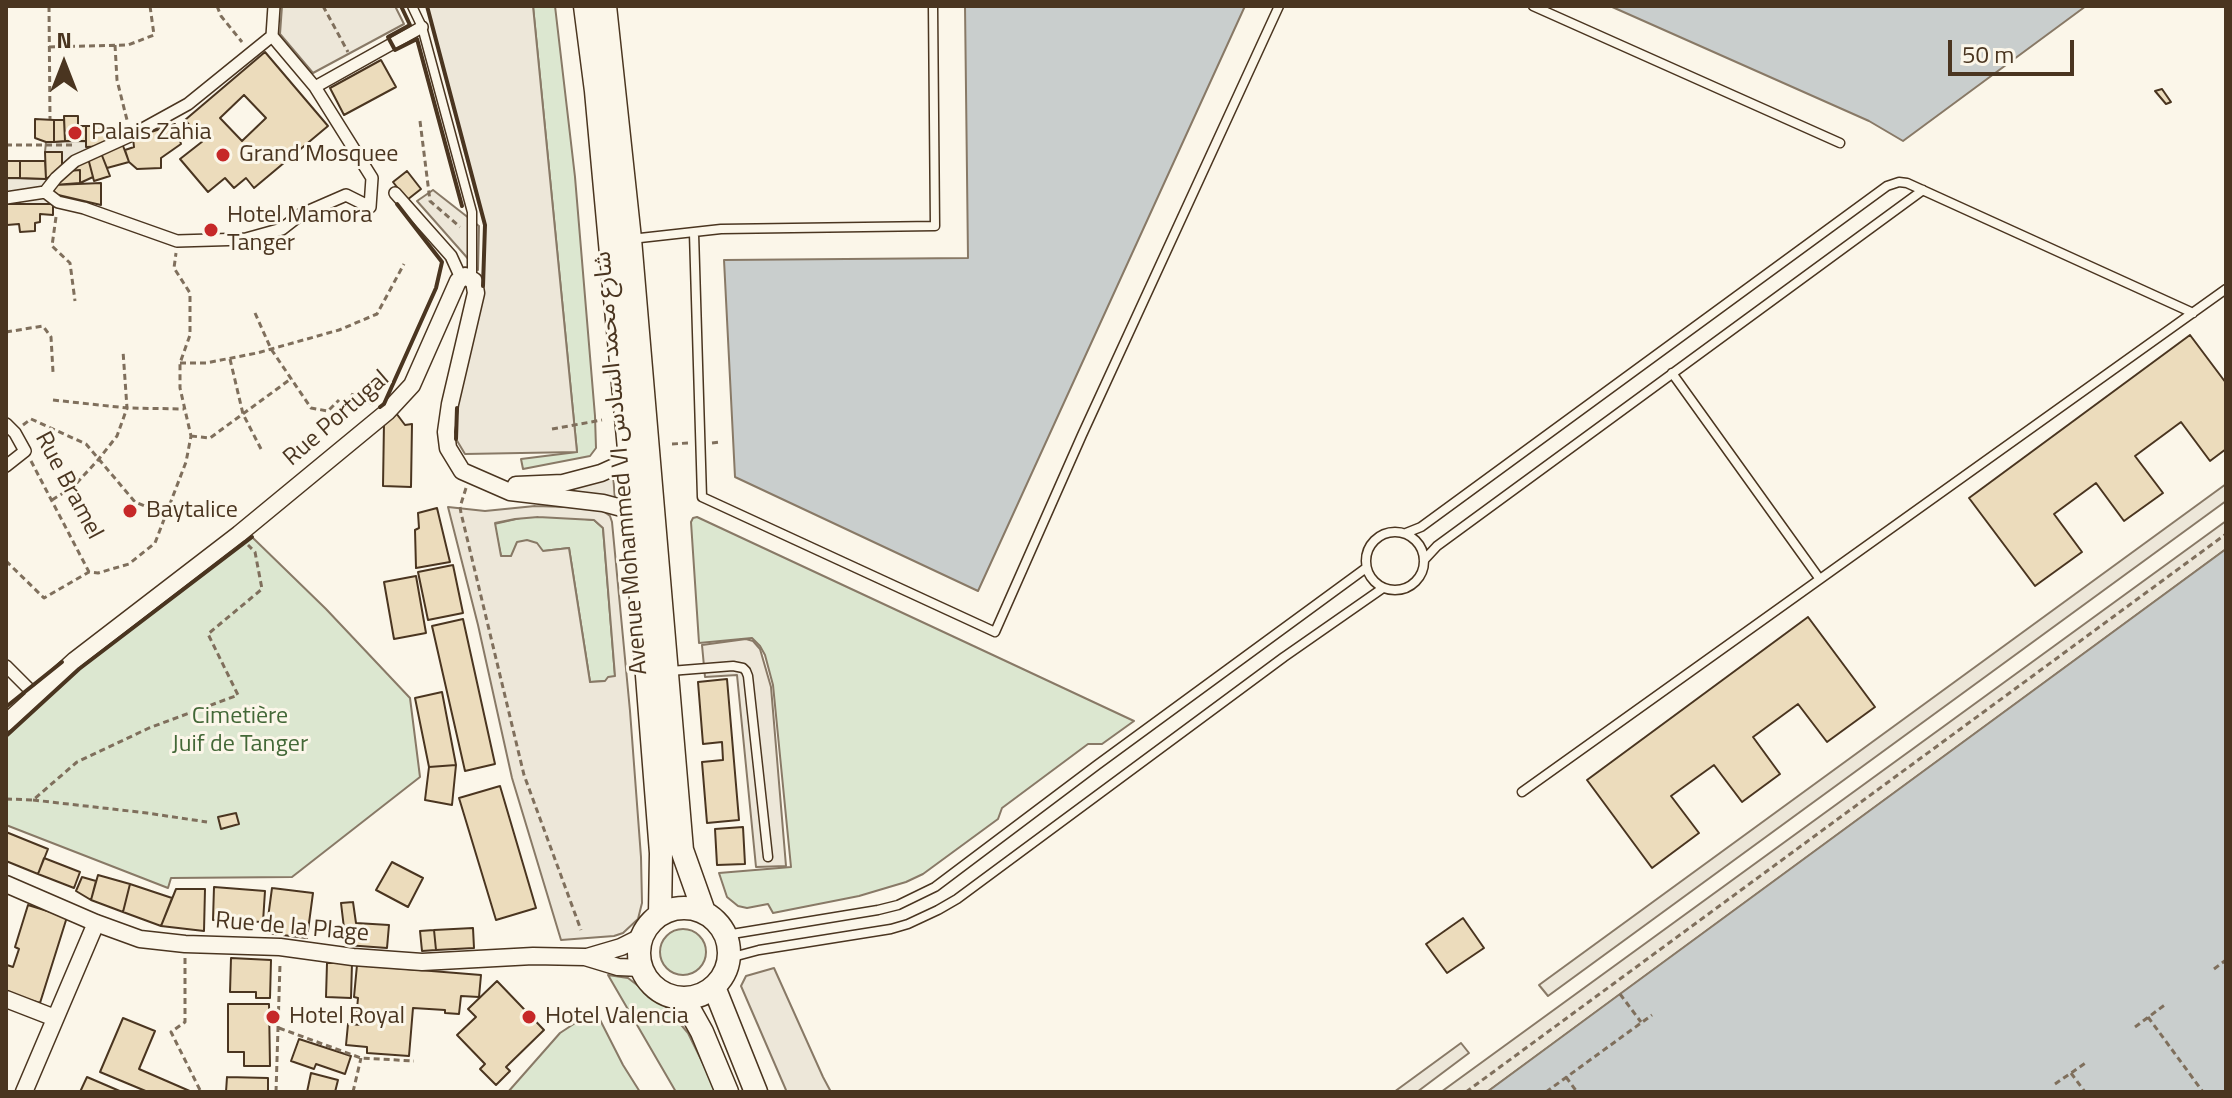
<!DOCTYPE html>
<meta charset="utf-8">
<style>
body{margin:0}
#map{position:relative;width:2232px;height:1098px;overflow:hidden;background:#fbf6e9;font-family:"Titillium Web",sans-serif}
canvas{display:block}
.frame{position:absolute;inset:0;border:8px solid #4a3520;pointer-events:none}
.north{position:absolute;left:24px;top:24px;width:80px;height:80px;-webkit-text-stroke:6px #fbf6e9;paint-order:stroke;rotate:0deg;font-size:22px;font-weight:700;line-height:32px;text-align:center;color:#4a3520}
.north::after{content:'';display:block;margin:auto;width:28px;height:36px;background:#4a3520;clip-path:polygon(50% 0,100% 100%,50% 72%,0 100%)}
.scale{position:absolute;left:1948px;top:40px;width:126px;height:36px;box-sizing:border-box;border:4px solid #4a3520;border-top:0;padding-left:10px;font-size:24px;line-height:28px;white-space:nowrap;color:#4a3520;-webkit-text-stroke:6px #fbf6e9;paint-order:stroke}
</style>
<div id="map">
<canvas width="2232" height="1098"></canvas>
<div class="frame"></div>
<div class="north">N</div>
<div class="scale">50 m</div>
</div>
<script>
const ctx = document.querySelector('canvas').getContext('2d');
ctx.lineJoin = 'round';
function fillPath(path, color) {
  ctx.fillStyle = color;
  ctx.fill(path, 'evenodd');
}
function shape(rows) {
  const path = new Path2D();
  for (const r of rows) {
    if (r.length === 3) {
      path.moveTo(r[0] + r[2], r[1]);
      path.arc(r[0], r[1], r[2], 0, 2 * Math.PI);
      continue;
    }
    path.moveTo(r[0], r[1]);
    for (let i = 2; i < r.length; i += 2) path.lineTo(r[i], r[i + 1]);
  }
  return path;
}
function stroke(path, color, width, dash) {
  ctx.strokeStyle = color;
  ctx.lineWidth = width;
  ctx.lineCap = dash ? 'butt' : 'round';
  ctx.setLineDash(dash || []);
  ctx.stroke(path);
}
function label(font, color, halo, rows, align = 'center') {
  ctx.font = font + ' "Titillium Web","Noto Sans Arabic",sans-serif';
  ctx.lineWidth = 6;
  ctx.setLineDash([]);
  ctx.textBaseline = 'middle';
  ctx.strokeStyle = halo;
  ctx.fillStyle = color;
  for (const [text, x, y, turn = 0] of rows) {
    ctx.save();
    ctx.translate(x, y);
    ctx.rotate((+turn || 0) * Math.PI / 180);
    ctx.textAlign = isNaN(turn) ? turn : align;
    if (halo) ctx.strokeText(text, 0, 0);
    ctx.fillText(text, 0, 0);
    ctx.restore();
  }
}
const green = shape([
 [533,6,555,6,575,177,595,416,596,448,590,456,523,469,521,459,577,452,533,6],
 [525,517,567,517,594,520,603,528,615,676,606,681,590,682,569,548,543,551,517,543,512,556,501,556,494,524,525,517],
 [697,517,995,656,1134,721,1102,744,1088,744,1002,808,998,819,923,874,906,882,859,896,773,913,768,904,747,908,738,906,727,897,719,873,791,867,773,685,765,655,760,646,752,638,699,643,691,522,693,518,697,517],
 [252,537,326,609,410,698,420,777,292,877,171,878,168,888,6,825,6,736,79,669,252,537],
 [683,952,23],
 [608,975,628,978,666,1007,688,1033,717,1092,676,1092,608,975],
 [595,1010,623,1065,640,1092,508,1092,560,1033,595,1010]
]);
fillPath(green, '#dce7d0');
stroke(green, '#887966', 2);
const parking = shape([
 [282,6,395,6,404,24,313,73,280,34,282,6],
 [427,6,533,6,577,452,465,454,456,439,456,410,482,295,485,225,427,6],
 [86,141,107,146,54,185,81,199,74,208,53,204,6,204,6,178,46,179,62,169,62,152,45,152,46,142,86,141],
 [433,190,479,226,478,270,417,201,433,190],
 [613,474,615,500,574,493,573,487,613,474],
 [2226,484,2226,501,1548,996,1539,985,2226,484],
 [535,506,599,508,610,516,612,522,630,711,641,857,642,903,638,919,623,933,614,936,561,940,512,778,478,625,448,507,485,511,535,506],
 [538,517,594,520,603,528,615,676,608,677,605,681,590,682,569,548,543,551,537,543,527,540,517,542,511,556,501,556,495,523,515,519,538,517],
 [2226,521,2226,549,1487,1092,1441,1092,2226,521],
 [746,639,753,641,760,649,771,687,786,866,756,867,737,675,705,677,702,645,746,639],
 [774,968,823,1077,831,1092,787,1092,786,1090,741,986,746,976,774,968],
 [1461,1043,1469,1053,1417,1092,1394,1092,1461,1043]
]);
fillPath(parking, '#ede7d9');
stroke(parking, '#887966', 2);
const water = shape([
 [965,6,1245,6,978,591,735,477,724,260,968,258,965,6],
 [1610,6,2086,6,1903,141,1869,121,1610,6],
 [2226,549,2226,1092,1487,1092,1620,994,2226,549]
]);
fillPath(water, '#c9cecd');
stroke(water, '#887966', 2);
const building = shape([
 [265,52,328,126,254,188,246,178,234,188,225,178,208,192,180,159,203,141,185,120,265,52],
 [244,95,266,118,242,141,220,118,244,95],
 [381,60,396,87,344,115,330,88,381,60],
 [2162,89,2171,102,2166,104,2155,91,2162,89],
 [64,116,78,116,78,126,86,126,86,141,65,141,64,116],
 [35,119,54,120,54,142,46,142,35,138,35,119],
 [54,120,64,120,65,141,54,142,54,120],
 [175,124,181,144,161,158,161,168,137,169,129,162,125,150,134,147,133,138,175,124],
 [86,126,108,126,109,146,86,147,86,126],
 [122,143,129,162,107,168,101,153,122,143],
 [45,152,62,152,62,168,46,179,45,152],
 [101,153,110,176,94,181,88,158,101,153],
 [88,158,93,177,80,183,80,170,68,171,88,158],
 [6,161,20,161,20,178,6,178,6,161],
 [20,161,45,161,46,179,20,178,20,161],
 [80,170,80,183,54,185,68,171,80,170],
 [407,171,421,189,407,200,393,182,407,171],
 [101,183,101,205,54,194,54,185,101,183],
 [7,204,53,204,53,215,40,214,40,222,35,223,35,231,20,232,19,224,7,225,7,204],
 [2190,335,2226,383,2226,449,2210,461,2181,422,2135,456,2163,493,2124,521,2096,483,2054,514,2082,552,2035,586,1969,498,2190,335],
 [396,413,405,425,412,424,411,487,383,486,384,422,396,413],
 [437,508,450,562,416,568,415,530,419,528,418,513,437,508],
 [453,565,463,613,428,620,418,572,453,565],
 [416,576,426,633,394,639,384,582,416,576],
 [1808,617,1875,707,1827,742,1798,704,1753,737,1780,774,1742,802,1714,765,1671,796,1699,833,1652,868,1587,780,1808,617],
 [463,619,495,764,465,771,432,626,463,619],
 [727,679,739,820,707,823,702,762,723,760,722,742,703,744,698,682,727,679],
 [442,692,456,765,429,767,415,698,442,692],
 [456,765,452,805,425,800,429,767,456,765],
 [500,786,536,908,496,920,459,798,500,786],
 [236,813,239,824,221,829,218,817,236,813],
 [743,827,745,864,717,865,715,829,743,827],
 [6,832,48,849,38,874,6,861,6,832],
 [44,858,80,872,74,888,38,874,44,858],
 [392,862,423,878,408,907,376,890,392,862],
 [98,875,130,884,123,912,91,900,98,875],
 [82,877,96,881,91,900,76,891,82,877],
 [130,884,172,898,161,926,123,912,130,884],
 [214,887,265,891,263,922,213,920,214,887],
 [272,888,313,893,307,938,266,933,272,888],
 [176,889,205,889,204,931,161,926,176,889],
 [353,902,356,923,389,925,387,948,346,945,341,903,353,902],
 [28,905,67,917,40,1003,6,993,6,967,7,965,13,967,19,949,15,947,28,905],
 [1463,918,1484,948,1447,973,1426,944,1463,918],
 [473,928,474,948,436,950,434,930,473,928],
 [434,930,436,950,422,951,420,931,434,930],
 [231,958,271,960,270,998,256,998,256,992,230,992,231,958],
 [327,963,352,963,351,998,326,997,327,963],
 [357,965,481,975,479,997,461,996,459,1014,445,1013,445,1010,413,1008,409,1056,367,1053,367,1047,346,1045,348,1024,361,1025,361,1020,356,1020,358,998,354,997,357,965],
 [497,981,544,1030,506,1067,510,1071,496,1085,480,1069,485,1064,457,1035,476,1017,468,1009,497,981],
 [228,1004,269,1004,270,1066,244,1066,244,1052,228,1052,228,1004],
 [123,1018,155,1031,139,1069,192,1092,148,1092,100,1072,123,1018],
 [299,1039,351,1056,345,1074,316,1064,314,1069,291,1061,299,1039],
 [311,1073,338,1080,335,1092,307,1092,311,1073],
 [87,1077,122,1092,80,1092,87,1077],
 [227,1077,268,1078,268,1092,226,1092,227,1077]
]);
fillPath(building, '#ecdcbc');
stroke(building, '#4a3520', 2);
const service = shape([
 [412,6,422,27,472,212,472,278],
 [1533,6,1840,143],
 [694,233,702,497,995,632,1082,435,1279,6],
 [631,239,721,229,935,226,933,6],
 [1672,373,1819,578],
 [1395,561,29],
 [1406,533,1421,527,1887,186,1899,182,1907,183,2193,313],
 [1424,560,1437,546,1923,190],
 [670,671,733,666,743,668,746,671,748,676,768,857],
 [1522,792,2226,289],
 [726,935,878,910,898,905,935,887,1097,765,1366,568],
 [729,958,759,950,891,929,908,924,938,910,957,899,1284,657,1383,588]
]);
const pedestrian = shape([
 [272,36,274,6],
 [315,87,422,27],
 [45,192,58,202,84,208,177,241,246,239,282,229,300,215,346,195,370,207,372,178,315,87,272,36],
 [395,193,451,256,461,278],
 [6,198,45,192,56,178,75,161,130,136,188,104,272,36],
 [6,424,15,433,25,451,6,466],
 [6,666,31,691]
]);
const minor = shape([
 [516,485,563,483,601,473,630,460],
 [6,723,75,660,239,534,387,412,412,385,458,281,465,276,474,281,476,293,450,404,446,432,448,448,462,471,510,492,603,503,633,511],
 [6,884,96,923,140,939,185,944,280,947,353,957,422,962,533,956,585,957,618,967,641,968],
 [587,957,621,947,641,937],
 [6,999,55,1018],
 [24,1092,96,923]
]);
const secondary = shape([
 [585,6,596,91,630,460,661,853,660,914],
 [605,6,630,239,682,850,704,912],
 [684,953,45],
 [714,987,756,1092],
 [683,998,702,1032,727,1092]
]);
stroke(service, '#4a3520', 11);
stroke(pedestrian, '#4a3520', 14);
stroke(minor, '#4a3520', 19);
stroke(secondary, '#4a3520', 25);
stroke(shape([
 [49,6,50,119],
 [217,6,221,16,242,42],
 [323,6,348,52],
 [115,45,117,80,127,120],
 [49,47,128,45,154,35,150,6],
 [420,121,430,201,460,227],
 [6,145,75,145],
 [56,217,52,246,70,263,75,301],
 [255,313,271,349,311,408,328,411,339,400],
 [6,332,43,326,51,337,53,372],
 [230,359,243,414,261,449],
 [180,363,206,363,257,353,339,330,377,314,404,264],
 [351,394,373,404],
 [53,400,127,408,184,409],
 [23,425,31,419,86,444,135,502,166,515],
 [552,429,602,420],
 [191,436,210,438,292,378],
 [712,443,721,442],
 [672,444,688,443],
 [31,461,89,572],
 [466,488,460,507,461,513,524,775,581,930],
 [52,500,73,487,98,460,117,436,127,408,123,351],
 [6,561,44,598,89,572,98,573,129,564,155,543,186,462,191,436,180,388,180,363,190,335,190,293,174,268,176,253],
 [6,799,33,800,77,762,149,728,238,695,208,634,262,589,255,552,248,545],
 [33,800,147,813,207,822],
 [185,958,185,1022,171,1032,201,1092],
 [2214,969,2226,960],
 [1620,994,1641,1022],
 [2148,1017,2203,1092],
 [2135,1027,2166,1004],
 [279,1028,361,1058,414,1061],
 [2071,1073,2085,1092],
 [1566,1077,1577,1092],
 [2055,1084,2087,1062],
 [276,1092,280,964],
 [353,1092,361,1058],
 [1466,1092,2226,534],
 [1546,1092,1652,1015]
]), '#7f6f5c', 3, [6, 4]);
stroke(service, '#fbf6e9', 8);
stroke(pedestrian, '#fbf6e9', 11);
stroke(minor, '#fbf6e9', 16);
stroke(secondary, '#fbf6e9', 22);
stroke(shape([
 [401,6,410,25,388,37,395,50,417,39,462,206],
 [427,6,485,225,483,286],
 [380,407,384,404,436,288,442,262,397,204],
 [456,439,457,408],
 [6,707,62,662],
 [6,736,79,669,252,537]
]), '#4a3520', 4);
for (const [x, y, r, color] of [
 [75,133,8,"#c62828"],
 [223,155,8,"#c62828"],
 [211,230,8,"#c62828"],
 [130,511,8,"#c62828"],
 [273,1017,8,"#c62828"],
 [529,1017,8,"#c62828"]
]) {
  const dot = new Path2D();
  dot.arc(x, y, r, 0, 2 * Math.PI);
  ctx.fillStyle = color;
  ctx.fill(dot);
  stroke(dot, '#fbf6e9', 3);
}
label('24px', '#4a3520', '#fbf6e9', [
 ["Palais Zahia",91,133],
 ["Grand Mosquee",239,155],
 ["Hotel Mamora",227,216],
 ["Tanger",227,244],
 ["Baytalice",146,511],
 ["Hotel Royal",289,1017],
 ["Hotel Valencia",545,1017]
], 'left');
label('24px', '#4a3520', '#fbf6e9', [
 ["Rue Portugal",337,419,-41],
 ["Avenue Mohammed VI شارع محمد السادس",622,463,-95],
 ["Rue Bramel",68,486,62],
 ["Rue de la Plage",292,928,5]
]);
label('24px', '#436837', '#fbf6e9', [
 ["Cimetière",240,717],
 ["Juif de Tanger",240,745]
]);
</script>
